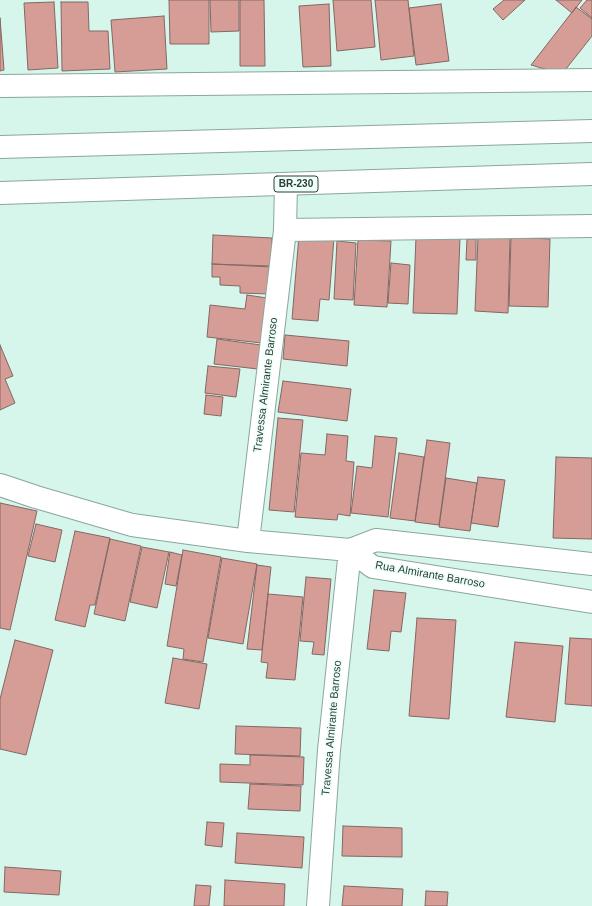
<!DOCTYPE html>
<style>
body{margin:0}
canvas{display:block;background:#d6f5eb}
</style>
<canvas width="592" height="906"></canvas>
<script>
const ctx = document.querySelector('canvas').getContext('2d');
ctx.lineJoin = 'round';
function fillPath(path, color) {
  ctx.fillStyle = color;
  ctx.fill(path, 'evenodd');
}
function shape(rows) {
  const path = new Path2D();
  for (const r of rows) {
    path.moveTo(r[0], r[1]);
    for (let i = 2; i < r.length; i += 2) path.lineTo(r[i], r[i + 1]);
  }
  return path;
}
function stroke(path, color, width, dash) {
  ctx.strokeStyle = color;
  ctx.lineWidth = width;
  ctx.lineCap = dash ? 'butt' : 'round';
  ctx.setLineDash(dash || []);
  ctx.stroke(path);
}
function label(font, color, halo, rows, align = 'center') {
  ctx.font = font + ' Helvetica,sans-serif';
  ctx.lineWidth = 3.5;
  ctx.setLineDash([]);
  ctx.textBaseline = 'middle';
  ctx.strokeStyle = halo;
  ctx.fillStyle = color;
  for (const [text, x, y, turn = 0] of rows) {
    ctx.save();
    ctx.translate(x, y);
    ctx.rotate((+turn || 0) * Math.PI / 180);
    ctx.textAlign = isNaN(turn) ? turn : align;
    if (halo) ctx.strokeText(text, 0, 0);
    ctx.fillText(text, 0, 0);
    ctx.restore();
  }
}
const building = shape([
 [169,0,209,0,209,44,170,44,169,0],
 [210,0,239,0,239,31,211,32,210,0],
 [240,0,264,0,265,66,240,66,240,0],
 [333,0,371,0,375,47,337,51,333,0],
 [375,0,408,0,414,56,381,60,375,0],
 [504,0,525,0,503,20,493,9,504,0],
 [556,0,582,0,572,13,556,0],
 [587,0,592,0,592,18,580,8,587,0],
 [54,2,58,68,28,70,24,3,54,2],
 [61,2,88,2,89,31,108,31,110,69,62,71,61,2],
 [329,4,331,66,303,67,299,6,329,4],
 [441,4,449,61,416,65,409,8,441,4],
 [576,7,592,19,592,36,562,74,531,65,576,7],
 [164,16,167,69,115,72,111,20,164,16],
 [0,18,4,70,0,71,0,18],
 [213,235,272,238,271,266,212,264,213,235],
 [299,235,334,238,329,300,320,299,318,321,292,319,299,235],
 [416,237,460,238,457,314,413,313,416,237],
 [478,237,510,238,508,313,475,311,478,237],
 [511,237,550,239,548,307,509,306,511,237],
 [467,239,476,239,476,260,466,260,467,239],
 [358,240,391,241,387,307,354,305,358,240],
 [337,241,356,243,353,300,334,299,337,241],
 [391,263,410,265,408,304,388,303,391,263],
 [212,264,272,267,270,294,240,293,240,286,220,285,220,277,212,277,212,264],
 [247,295,267,298,262,343,207,337,210,305,245,309,247,295],
 [285,335,349,341,347,366,283,359,285,335],
 [217,339,261,345,258,369,214,364,217,339],
 [0,345,13,376,5,379,15,403,0,410,0,345],
 [208,366,240,369,236,397,205,393,208,366],
 [283,381,351,389,347,421,278,412,283,381],
 [206,395,223,397,221,416,204,414,206,395],
 [278,418,303,420,294,512,269,510,278,418],
 [327,434,348,436,346,461,354,462,350,516,338,514,337,520,295,517,301,453,325,455,327,434],
 [375,436,397,438,388,517,351,513,357,466,372,468,375,436],
 [427,440,450,443,439,525,415,522,427,440],
 [399,453,424,457,415,521,390,518,399,453],
 [556,457,592,458,592,539,553,538,556,457],
 [478,477,505,480,498,527,471,523,478,477],
 [446,478,477,483,470,531,439,527,446,478],
 [0,503,37,511,10,630,0,628,0,503],
 [36,524,62,530,55,562,28,556,36,524],
 [75,531,110,538,95,605,90,605,85,627,55,620,75,531],
 [110,539,141,546,125,621,94,614,110,539],
 [142,547,169,552,157,608,130,602,142,547],
 [183,550,221,557,203,662,183,659,184,649,167,646,183,550],
 [170,552,182,555,176,586,165,584,170,552],
 [222,558,257,564,243,644,208,638,222,558],
 [257,565,271,567,262,650,247,649,257,565],
 [306,577,331,579,324,655,312,654,314,642,300,641,306,577],
 [374,590,406,593,401,632,391,631,389,651,367,649,374,590],
 [268,594,303,597,295,680,266,678,268,663,261,662,268,594],
 [417,618,456,620,449,719,409,716,417,618],
 [570,638,592,639,592,706,565,704,570,638],
 [15,640,53,650,26,755,0,749,0,699,15,640],
 [515,642,563,646,555,722,506,717,515,642],
 [173,658,207,664,199,709,165,703,173,658],
 [236,726,301,728,300,756,235,754,236,726],
 [250,755,304,757,303,785,220,782,220,764,250,765,250,755],
 [250,784,301,786,300,811,248,809,250,784],
 [207,822,224,823,222,847,205,845,207,822],
 [343,826,402,828,402,857,342,856,343,826],
 [237,833,304,837,302,868,235,863,237,833],
 [5,867,61,871,59,895,4,892,5,867],
 [225,880,285,884,284,906,224,906,225,880],
 [196,885,211,886,209,906,194,906,196,885],
 [344,886,403,889,402,906,342,906,344,886],
 [426,891,448,892,447,906,425,906,426,891]
]);
fillPath(building, '#d59d95');
stroke(building, '#826864', 1);
const street = shape([
 [0,86,592,80],
 [285,230,592,226],
 [0,485,36,497,132,525,248,541,350,550,376,540,592,564],
 [248,541,285,230,286,184],
 [350,550,373,567,592,602],
 [318,906,329,750,350,550]
]);
const primary = shape([
 [0,147,592,131],
 [0,193,592,174]
]);
stroke(street, '#8aa79e', 24);
stroke(primary, '#8aa79e', 24);
stroke(street, '#fff', 22);
stroke(primary, '#fff', 22);
for (const [x, y, w] of [
 [296,184,44]
]) {
  const box = new Path2D();
  box.roundRect(x - w / 2, y - 8, w, 16, 3);
  ctx.fillStyle = '#edfff9';
  ctx.fill(box);
  stroke(box, '#303c38', 1);
}
label('bold 10px', '#303c38', null, [
 ["BR-230",296,184]
]);
label('11px', '#303c38', '#edfff9', [
 ["Travessa Almirante Barroso",266,385,-83],
 ["Rua Almirante Barroso",430,575,10],
 ["Travessa Almirante Barroso",332,728,-85]
]);
</script>
